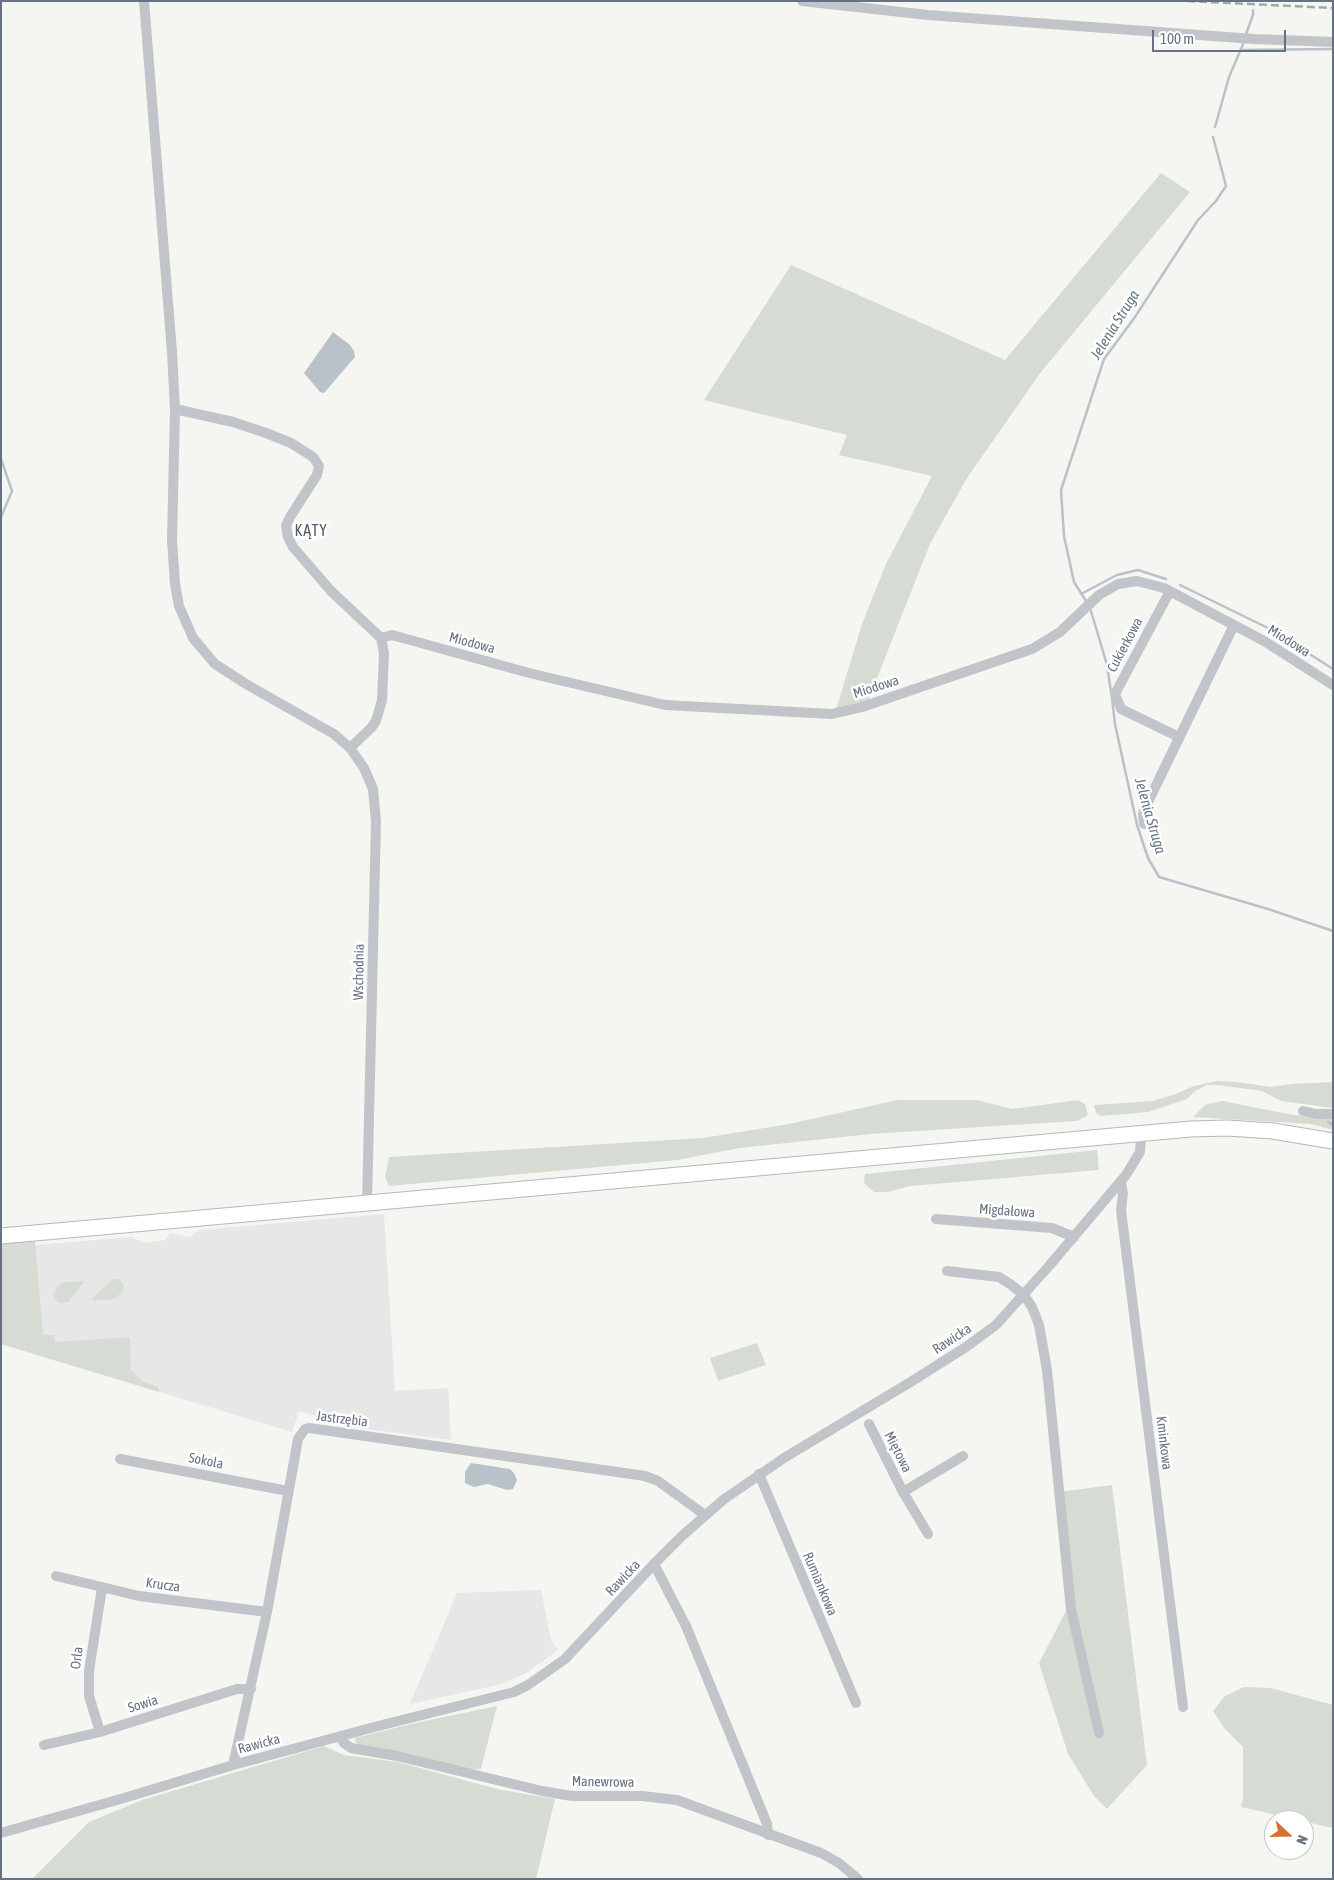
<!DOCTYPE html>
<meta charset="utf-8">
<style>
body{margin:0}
#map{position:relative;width:1334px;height:1880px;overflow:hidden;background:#f5f6f2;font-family:"Asap Condensed",sans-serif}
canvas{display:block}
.frame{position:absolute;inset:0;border:2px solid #667282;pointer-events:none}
.north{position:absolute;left:1264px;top:1810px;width:50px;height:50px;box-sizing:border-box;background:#fff;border:1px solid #c2c7cd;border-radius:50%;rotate:111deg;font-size:14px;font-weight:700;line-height:20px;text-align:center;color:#667282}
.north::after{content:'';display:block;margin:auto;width:18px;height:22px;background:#d86f30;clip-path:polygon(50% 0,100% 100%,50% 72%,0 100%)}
.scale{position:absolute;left:1152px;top:30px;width:134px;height:22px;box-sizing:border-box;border:2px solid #667282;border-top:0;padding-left:6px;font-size:15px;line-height:18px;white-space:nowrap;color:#667282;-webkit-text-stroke:4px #fff;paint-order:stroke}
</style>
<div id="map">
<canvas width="1334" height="1880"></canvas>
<div class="frame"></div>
<div class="north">N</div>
<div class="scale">100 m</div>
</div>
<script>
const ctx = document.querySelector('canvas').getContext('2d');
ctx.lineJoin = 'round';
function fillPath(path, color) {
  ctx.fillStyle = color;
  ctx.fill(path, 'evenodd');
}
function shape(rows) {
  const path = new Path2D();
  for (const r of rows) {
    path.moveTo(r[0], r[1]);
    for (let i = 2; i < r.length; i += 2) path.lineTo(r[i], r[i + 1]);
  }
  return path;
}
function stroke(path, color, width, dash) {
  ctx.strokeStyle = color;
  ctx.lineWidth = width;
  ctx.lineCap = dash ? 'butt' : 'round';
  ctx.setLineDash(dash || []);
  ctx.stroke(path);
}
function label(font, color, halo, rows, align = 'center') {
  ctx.font = font + ' "Asap Condensed",sans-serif';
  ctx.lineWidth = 5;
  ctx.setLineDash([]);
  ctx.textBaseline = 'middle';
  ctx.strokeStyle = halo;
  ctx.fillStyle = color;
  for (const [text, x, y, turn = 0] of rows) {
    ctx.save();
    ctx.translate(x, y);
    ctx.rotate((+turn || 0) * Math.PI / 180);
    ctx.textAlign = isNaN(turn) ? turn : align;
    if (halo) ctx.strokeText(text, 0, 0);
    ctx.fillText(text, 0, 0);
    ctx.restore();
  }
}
fillPath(shape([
 [384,1214,395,1391,448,1388,451,1440,320,1423,314,1415,299,1411,292,1432,1,1344,1,1248,131,1237,144,1243,165,1240,170,1233,190,1237,199,1230],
 [541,1590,551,1640,558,1650,528,1672,502,1684,410,1704,457,1593]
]), '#e6e7e6');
fillPath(shape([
 [1161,173,1190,192,1041,372,967,478,930,544,868,701,836,710,862,624,886,564,932,476,839,455,847,435,704,400,791,265,1005,360],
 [1217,1081,1238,1082,1270,1087,1292,1084,1333,1082,1333,1108,1281,1101,1262,1091,1217,1085,1207,1085,1195,1091,1187,1099,1148,1112,1101,1116,1096,1113,1094,1105,1152,1101,1176,1094,1194,1086],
 [898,1100,977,1100,1012,1109,1078,1100,1085,1104,1088,1115,1077,1121,871,1134,740,1148,677,1160,389,1186,385,1177,389,1157,703,1138,789,1124],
 [1222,1101,1288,1114,1315,1118,1333,1119,1333,1130,1311,1124,1193,1117,1205,1105],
 [1097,1150,1099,1170,910,1186,888,1192,874,1192,864,1183,865,1174],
 [1,1240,33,1240,35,1242,43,1335,54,1335,55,1342,130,1337,131,1370,142,1381,158,1387,159,1392,1,1344],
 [113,1279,118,1279,122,1282,124,1287,122,1292,118,1296,111,1300,91,1300],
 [85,1281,68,1302,59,1303,54,1298,55,1291,59,1285,67,1282],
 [757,1343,766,1365,718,1381,710,1358],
 [1112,1485,1147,1765,1107,1809,1094,1796,1068,1754,1039,1663,1067,1609,1059,1492],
 [1244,1687,1271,1688,1333,1705,1333,1828,1241,1807,1243,1798,1243,1747,1225,1729,1213,1711,1225,1696],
 [497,1706,481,1769,469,1769,357,1746,355,1738,415,1723],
 [324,1746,344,1755,398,1762,497,1789,555,1799,536,1879,32,1879,89,1822,142,1800]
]), '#d6dcd4');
fillPath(shape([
 [333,332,350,345,354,351,355,357,324,393,320,392,304,373],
 [471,1463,510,1469,514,1473,517,1480,513,1489,507,1490,488,1484,474,1487,465,1483,465,1472]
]), '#b9c2c8');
stroke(shape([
 [1246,34,1253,15,1253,10],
 [1241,50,1333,49],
 [1215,127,1229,77,1244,42],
 [1,459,12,491,1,517],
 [1180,585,1272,630],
 [1081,594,1117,575,1138,570,1166,579],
 [1086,601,1074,582,1064,536,1061,490,1104,359,1135,317,1198,220,1216,201,1226,186,1213,137],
 [1091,611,1107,665,1111,692],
 [1286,639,1333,669],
 [1112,698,1115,724,1137,825,1148,858,1159,877,1268,909,1333,931],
 [1328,1122,1333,1125]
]), '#b9c2c8', 2.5);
const secondary = shape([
 [1,1236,1191,1129,1227,1128,1273,1131,1333,1141]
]);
stroke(secondary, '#b4b7bc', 17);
stroke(shape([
 [144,1,172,352,175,409,172,540,175,584,179,606,193,638,215,664,246,684,334,734,350,748,364,768,373,789,376,821,367,1203],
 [802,1,928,15,1254,39,1333,42],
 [175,409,233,422,266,433,291,443,313,457,319,466,317,475,290,517,286,526,288,537,293,547,331,591,381,638,384,653,382,700,376,721,371,728,350,748],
 [1170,591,1115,694,1121,709,1179,737],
 [381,638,392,635,529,673,665,705,832,714,862,707,1032,649,1060,632,1099,595,1118,584,1137,581,1164,588,1264,641,1333,685],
 [1144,824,1143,814,1147,804,1234,625],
 [1303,1111,1316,1114,1333,1114],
 [1121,1182,1123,1194,1121,1210,1183,1707],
 [936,1219,1052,1228,1074,1237],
 [947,1271,999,1277,1010,1284,1024,1295,1032,1307,1039,1325,1047,1370,1071,1609,1099,1733],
 [869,1424,903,1492,928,1534],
 [120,1459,288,1491],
 [759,1474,856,1703],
 [903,1492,963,1456],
 [654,1564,686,1626,767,1824,768,1835],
 [56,1576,139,1596,267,1612],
 [100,1732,89,1696,89,1671,102,1588],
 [340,1736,344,1743,351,1748,397,1756,542,1791,572,1796,642,1796,677,1800,821,1853,839,1863,858,1879],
 [44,1745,100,1732,237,1689,251,1689],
 [233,1765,267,1612,298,1439,305,1429,309,1428,645,1476,658,1481,705,1515],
 [1,1833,124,1798,233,1765,382,1725,514,1692,528,1685,565,1659,654,1564,682,1536,723,1500,784,1458,909,1383,966,1347,996,1325,1049,1266,1126,1175,1140,1152,1141,1135]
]), '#c1c4c8', 10);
stroke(secondary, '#fff', 15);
stroke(shape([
 [1187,1,1333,8]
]), '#a2a7ad', 2.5, [8, 4]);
label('14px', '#667282', '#fff', [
 ["Miodowa",1289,641,32],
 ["Miodowa",472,643,15],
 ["Cukierkowa",1125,645,-62],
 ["Miodowa",876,687,-18],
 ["Wschodnia",359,972,-89],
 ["Migdałowa",1007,1211,4],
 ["Rawicka",952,1339,-33],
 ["Jastrzębia",342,1419,7],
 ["Kminkowa",1164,1443,83],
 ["Miętowa",898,1452,63],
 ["Sokola",206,1461,11],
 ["Rawicka",623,1578,-47],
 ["Rumiankowa",820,1584,67],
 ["Krucza",163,1585,8],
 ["Orla",77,1658,-83],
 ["Sowia",143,1704,-17],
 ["Rawicka",259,1744,-15],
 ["Manewrowa",603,1782,1]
]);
label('italic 15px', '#677985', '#fff', [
 ["Jelenia Struga",1115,325,-58],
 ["Jelenia Struga",1150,816,74]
]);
ctx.letterSpacing = '1px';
label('16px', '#545c67', '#fff', [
 ["KĄTY",311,531]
]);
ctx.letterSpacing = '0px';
</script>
